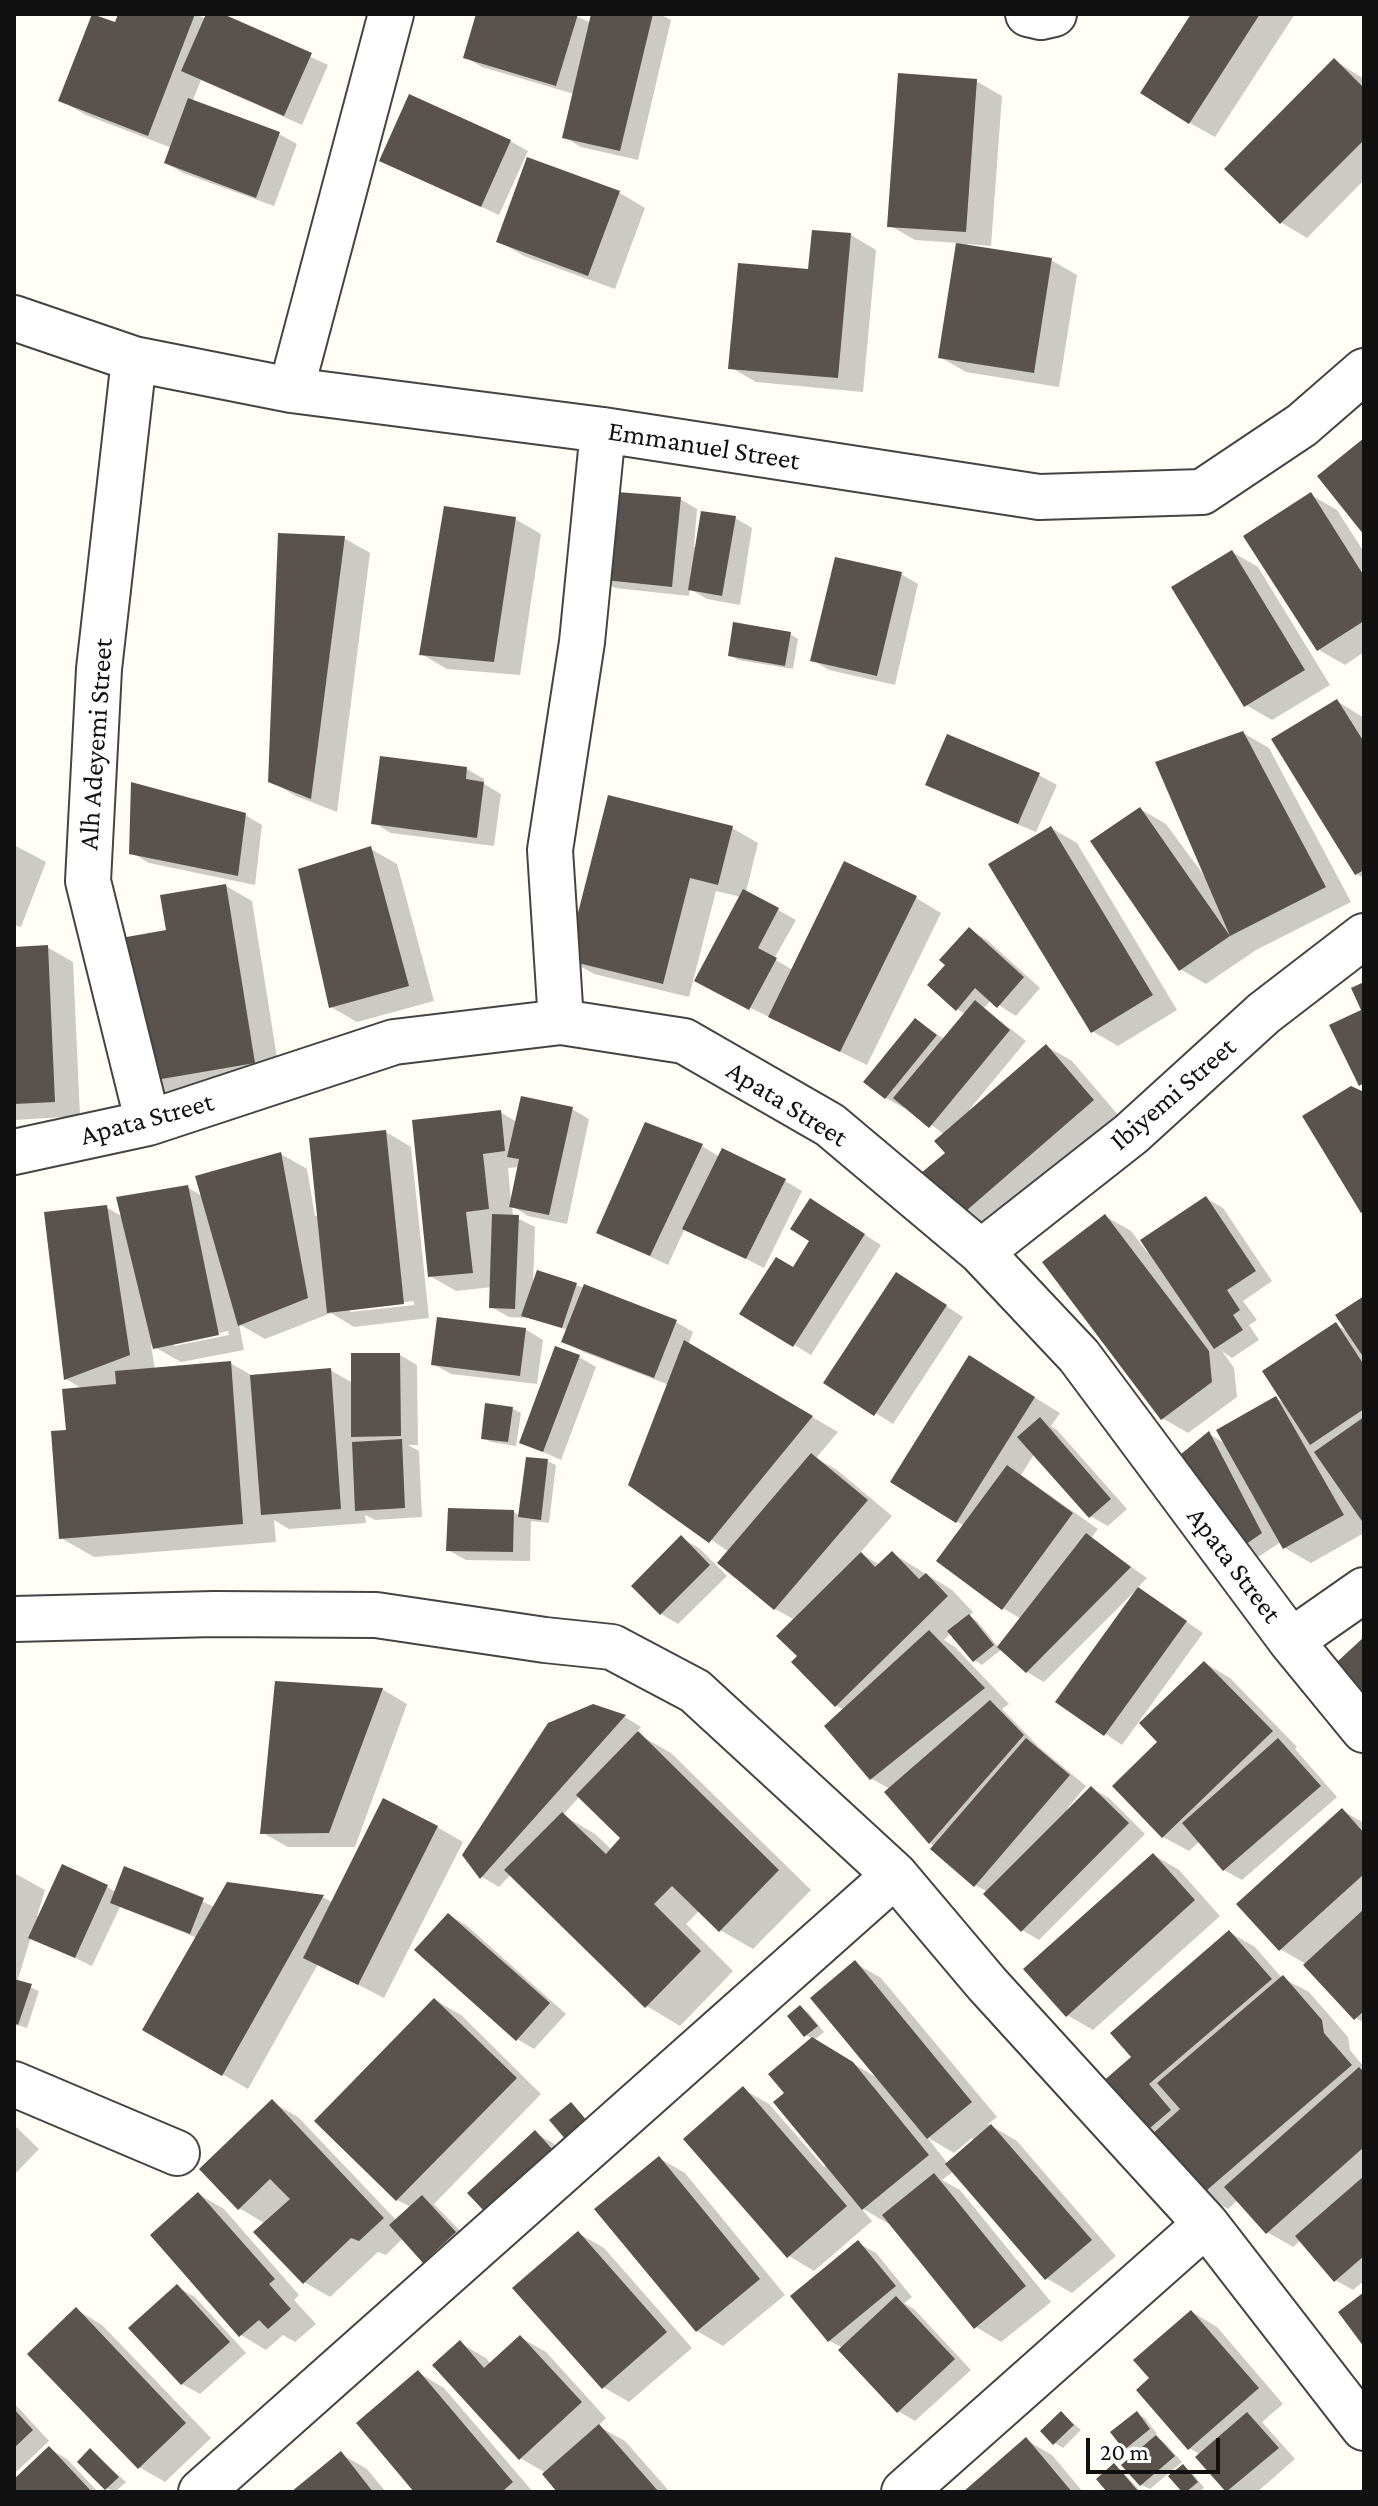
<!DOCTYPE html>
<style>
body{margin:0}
#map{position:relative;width:1378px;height:2506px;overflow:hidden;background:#fffdf5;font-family:"Crimson Pro",serif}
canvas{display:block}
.frame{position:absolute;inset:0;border:16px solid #111;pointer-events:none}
.scale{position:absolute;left:1086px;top:2438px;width:134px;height:36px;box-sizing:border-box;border:4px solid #111;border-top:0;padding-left:10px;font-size:24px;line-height:28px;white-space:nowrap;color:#111;-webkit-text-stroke:6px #fff;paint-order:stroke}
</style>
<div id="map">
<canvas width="1378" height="2506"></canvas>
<div class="frame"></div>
<div class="scale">20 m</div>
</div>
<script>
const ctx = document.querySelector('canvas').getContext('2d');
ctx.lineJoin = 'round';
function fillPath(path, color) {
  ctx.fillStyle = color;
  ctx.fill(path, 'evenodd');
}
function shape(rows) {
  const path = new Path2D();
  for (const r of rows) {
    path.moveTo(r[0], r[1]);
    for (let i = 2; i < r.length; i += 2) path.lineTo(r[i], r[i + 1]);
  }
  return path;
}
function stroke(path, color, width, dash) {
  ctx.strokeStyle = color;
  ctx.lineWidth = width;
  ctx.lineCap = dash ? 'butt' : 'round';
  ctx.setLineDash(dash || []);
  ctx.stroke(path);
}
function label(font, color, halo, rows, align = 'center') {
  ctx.font = font + ' "Crimson Pro",serif';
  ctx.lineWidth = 8;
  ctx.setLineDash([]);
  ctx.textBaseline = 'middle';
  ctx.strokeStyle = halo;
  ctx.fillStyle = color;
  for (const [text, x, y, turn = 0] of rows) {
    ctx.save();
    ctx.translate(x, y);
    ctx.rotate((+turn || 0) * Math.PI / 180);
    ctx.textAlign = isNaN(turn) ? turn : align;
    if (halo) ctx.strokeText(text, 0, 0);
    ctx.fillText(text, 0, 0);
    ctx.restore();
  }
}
fillPath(shape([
 [120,14,197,14,206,19,208,14,218,14,328,65,302,125,201,80,192,102,279,134,297,144,274,206,183,173,166,163,172,148,86,115,60,100,117,24],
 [478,14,572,14,591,23,593,14,660,14,671,20,638,160,581,147,564,137,574,94,482,67,465,57],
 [1193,14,1295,14,1215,137,1190,123],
 [1334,60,1364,79,1364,180,1307,238,1282,223,1227,169],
 [976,81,1002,96,991,246,968,244,967,247,1051,260,1077,275,1059,387,966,372,940,357,958,243,915,240,889,225],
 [510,141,528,151,499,215,381,160],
 [528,160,620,193,645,208,615,289,524,256,498,241],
 [851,235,876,250,863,392,756,382,730,367],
 [1311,495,1337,510,1364,552,1364,652,1345,665,1319,650],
 [680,499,697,509,694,547,697,547,735,518,752,528,740,605,707,599,690,589,689,596,615,588,598,578],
 [515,519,541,534,520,675,447,669,421,654],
 [344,538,370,553,337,812,296,796,270,781],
 [1232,552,1258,567,1330,685,1272,720,1246,705],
 [901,574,918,584,895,685,829,670,812,660],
 [790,634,798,639,793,669,738,660,730,655],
 [1337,701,1364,718,1364,878,1356,874],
 [1243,733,1269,748,1351,902,1256,950,1206,984,1180,969,1140,809,1166,824,1208,881],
 [948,737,1039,775,1057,785,1036,832,945,794,927,784],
 [467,769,484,779,484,784,501,794,494,846,391,833,374,823],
 [245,815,262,825,255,885,149,863,131,852],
 [732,828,758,843,746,892,796,920,774,959,793,970,916,898,941,913,867,1065,714,990,741,897,716,891,689,997,594,974,568,959],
 [1051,828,1077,843,1177,1010,1118,1046,1092,1031],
 [14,845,46,862,21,927,14,925],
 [371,849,397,864,434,1001,357,1022,331,1007],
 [226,886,252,901,280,1077,172,1096,146,1081,168,932],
 [970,930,987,940,1040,988,1016,1016,991,1000,984,1008,1026,1041,969,1110,971,1112,1046,1046,1072,1061,1119,1116,987,1231,961,1216,944,1134,905,1106,904,1108,886,1098,866,1082,915,1020,944,1039,965,1014,957,1009,947,965],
 [47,947,73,962,80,1116,14,1120,14,949],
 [572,1109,589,1119,567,1224,528,1216,512,1206,513,1216,535,1227,533,1284,576,1285,676,1322,693,1332,688,1345,838,1432,816,1458,837,1470,892,1516,860,1553,880,1565,892,1553,952,1590,973,1612,969,1616,977,1621,999,1648,1021,1619,1003,1608,964,1526,892,1481,995,1373,1060,1413,1051,1426,1057,1430,1127,1509,1108,1526,1090,1516,1035,1453,1021,1475,1098,1529,1091,1538,1147,1578,1137,1588,1203,1633,1122,1745,1058,1701,1136,1593,1134,1592,1044,1682,1027,1672,1002,1649,982,1665,974,1660,951,1633,944,1640,955,1647,1009,1704,1002,1709,1039,1747,1086,1786,1067,1809,1069,1811,1091,1788,1109,1798,1145,1834,1039,1940,1022,1930,988,1892,975,1885,930,1843,887,1792,890,1789,872,1779,844,1710,837,1706,794,1662,800,1656,795,1620,775,1609,729,1552,630,1484,669,1385,581,1351,564,1341,568,1330,529,1318,509,1317,491,1307,492,1287,456,1291,430,1276,500,1112,517,1122],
 [520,1167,511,1201,508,1168],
 [386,1132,411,1147,429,1318,354,1327,331,1313,265,1339,239,1324,244,1350,181,1362,151,1345,155,1370,230,1363,253,1376,330,1370,353,1383,400,1355,417,1365,418,1445,408,1445,419,1451,422,1517,375,1520,365,1515,366,1523,289,1529,274,1520,276,1542,94,1557,61,1538,68,1432,83,1389,66,1379,106,1207,123,1217,187,1187,202,1196,281,1154,307,1169,315,1216,319,1215],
 [414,1301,414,1305,350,1312,350,1308],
 [228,1331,229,1335,174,1346,174,1342],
 [702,1146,720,1157,785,1181,802,1191,764,1268,685,1228,668,1265,598,1232],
 [1206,1198,1223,1208,1272,1281,1243,1301,1257,1320,1249,1325,1259,1340,1232,1358,1222,1351,1234,1368,1237,1397,1188,1433,1162,1418,1105,1216,1131,1231,1147,1252],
 [828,1211,881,1245,811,1355,742,1313,794,1269],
 [913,1284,963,1317,893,1424,826,1382],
 [1364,1298,1364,1533,1311,1563,1285,1548,1281,1542,1258,1557,1240,1547,1209,1434,1226,1444,1276,1398,1286,1404,1336,1325,1349,1332],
 [525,1329,543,1340,537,1384,451,1374,433,1364],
 [579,1357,596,1367,561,1460,521,1442],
 [487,1405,513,1409,521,1413,516,1446,491,1442,483,1438],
 [547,1461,556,1465,549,1523,531,1521,530,1561,466,1560,448,1550,514,1512,520,1516],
 [681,1538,699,1548,727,1576,678,1624,661,1614],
 [1205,1663,1230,1678,1297,1747,1295,1749,1337,1797,1242,1880,1224,1870,1200,1841,1189,1851,1163,1837],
 [382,1689,407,1704,355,1847,288,1847,263,1833],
 [593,1706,625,1717,641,1727,636,1733,671,1753,811,1890,753,1949,720,1930,700,1910,686,1924,733,1971,680,2026,647,2006,511,1874,499,1887,482,1877,464,1855],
 [580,1796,623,1838,612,1850,595,1834,563,1815],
 [1343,1811,1364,1823,1364,2023,1356,2018,1306,1964,1280,1949],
 [437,1827,463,1842,384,1998,318,1964,248,2089,144,2029,197,1938,120,1907,92,1966,31,1937,17,1982,39,1991,27,2028,14,2024,14,1873,45,1890,37,1916,40,1917,107,1887,116,1892,125,1869,215,1907,228,1884,323,1897,333,1903],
 [1154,1855,1179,1870,1220,1916,1093,2030,1067,2015],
 [449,1915,466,1925,566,2014,534,2049,517,2039],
 [1229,1932,1255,1947,1282,1978,1309,1992,1348,2037,1350,2050,1364,2067,1364,2281,1353,2290,1335,2280,1301,2240,1293,2247,1267,2232,1238,2200,1228,2209,1202,2194,1138,2138,1133,2057],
 [855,1963,881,1978,997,2117,988,2124,1017,2141,1116,2256,1072,2293,1046,2278,954,2171,942,2180,960,2190,1051,2302,1001,2342,976,2327,889,2224,860,2207,872,2221,814,2271,789,2256,743,2089,769,2104,824,2167,827,2164,787,2093,813,2039,806,2035,800,2007,808,2012,824,2032,814,2040,879,2079],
 [927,2137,954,2153,972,2138,974,2141,948,2164],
 [435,2000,461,2015,541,2094,434,2204,472,2243,442,2271,425,2261,403,2238,386,2255,378,2252,330,2297,304,2282,266,2224,239,2208,272,2102,298,2117,397,2221,411,2207,397,2200,317,2121],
 [14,2125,39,2149,14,2175],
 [535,2133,553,2143,569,2160,503,2221],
 [659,2158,685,2173,785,2295,723,2346,697,2331],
 [198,2194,224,2209,299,2295,294,2300,316,2324,295,2342,283,2335,266,2350,241,2335],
 [578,2233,604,2248,692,2348,629,2402,603,2387],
 [858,2243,876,2253,912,2297,904,2303,914,2309,971,2370,915,2421,898,2411,843,2348,830,2341,793,2296],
 [177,2287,195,2297,246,2353,200,2394,182,2384],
 [77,2310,102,2325,211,2438,165,2482,139,2467],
 [1192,2312,1217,2327,1283,2404,1262,2422,1295,2459,1257,2492,1229,2492,1198,2457,1201,2455,1189,2448,1152,2378],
 [520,2337,546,2352,606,2418,598,2426,625,2441,670,2492,560,2492,546,2473,520,2458,460,2343,486,2358,491,2364],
 [419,2373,444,2388,533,2492,417,2492],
 [14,2403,49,2441,14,2474],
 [1061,2413,1081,2430,1063,2448,1055,2443],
 [1137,2414,1145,2418,1157,2434,1155,2436,1164,2442,1182,2462,1150,2489,1142,2485,1124,2465,1136,2455,1125,2449],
 [1026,2440,1052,2455,1083,2492,966,2492],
 [50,2449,67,2459,98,2492,14,2492,14,2482],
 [91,2451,126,2482,115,2492,106,2488],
 [341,2454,367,2469,386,2492,294,2492],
 [1114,2466,1122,2471,1141,2492,1110,2492],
 [1183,2467,1191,2471,1204,2488,1199,2492,1184,2492]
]), '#0003');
fillPath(shape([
 [92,14,115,22,118,14,195,14,148,136,58,101],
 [206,14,223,14,312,53,284,116,181,71],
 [476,14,578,14,556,86,463,58],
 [591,14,653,14,620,151,562,138],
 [1191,14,1260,14,1189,124,1140,93],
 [1334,58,1364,88,1364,140,1280,224,1224,169],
 [898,73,977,79,966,232,887,227],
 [409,94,511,140,481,207,379,161],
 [188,98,280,132,256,198,164,163],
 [527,157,620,191,588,276,496,242],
 [812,230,851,233,838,378,728,369,738,263,808,269],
 [956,243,1052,258,1034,373,938,358],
 [1364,438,1364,535,1317,476],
 [604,491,681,497,672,587,595,579],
 [1311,492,1364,576,1364,621,1317,651,1243,536],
 [444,506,516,517,494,662,419,655],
 [701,511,736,516,722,596,688,590],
 [278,533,345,536,311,799,268,782],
 [1232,550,1305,670,1244,707,1171,587],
 [835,557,902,572,877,676,810,661],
 [733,622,791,632,785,666,728,656],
 [1337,699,1364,742,1364,870,1355,875,1271,739],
 [1243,731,1326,887,1230,936,1179,971,1090,841,1140,807,1230,936,1155,762],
 [947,734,1040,773,1018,824,925,785],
 [380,756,467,767,466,779,484,782,477,838,371,824],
 [131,782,246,813,238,876,129,854],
 [608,795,733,826,718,885,690,878,663,984,566,960],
 [1051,826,1153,995,1091,1033,988,864],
 [371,846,409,986,329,1008,298,869],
 [844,861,917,896,840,1052,768,1017],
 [226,884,255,1063,144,1082,121,938,166,930,160,895],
 [743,889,779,908,758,948,777,958,749,1010,694,981],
 [969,927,1024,977,997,1008,975,988,956,1011,927,985,945,965,939,960],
 [48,945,55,1102,14,1104,14,947],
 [1364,982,1364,1083,1359,1086,1329,1025,1361,1010,1351,988],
 [975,1000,1010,1030,929,1128,893,1098],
 [915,1018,937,1035,885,1099,863,1082],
 [1046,1044,1094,1100,959,1217,921,1173,945,1153,934,1141],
 [1351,1086,1364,1092,1364,1211,1361,1213,1302,1116],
 [521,1096,573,1107,549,1215,509,1207,519,1159,507,1157],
 [501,1110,505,1151,483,1154,489,1209,466,1212,473,1273,428,1277,412,1120],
 [645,1122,703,1144,650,1256,596,1233],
 [386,1130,404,1304,327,1313,309,1138],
 [722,1148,786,1179,746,1259,682,1229],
 [281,1152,308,1298,238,1326,195,1176],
 [188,1185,219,1335,153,1349,116,1197],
 [1206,1196,1256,1271,1227,1290,1240,1310,1233,1315,1243,1330,1214,1349,1140,1240],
 [810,1198,865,1234,793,1347,739,1314,776,1257,793,1267,809,1241,790,1229],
 [107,1205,130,1355,64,1380,44,1212],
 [492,1214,519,1215,515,1309,489,1308],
 [1105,1214,1209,1351,1212,1382,1161,1420,1042,1262],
 [537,1270,577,1283,562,1328,521,1316],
 [896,1272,947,1305,874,1416,823,1383],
 [584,1284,677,1320,654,1378,561,1342],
 [1364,1296,1364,1358,1335,1315],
 [437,1317,526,1328,520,1376,431,1365],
 [1336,1322,1364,1365,1364,1409,1310,1445,1262,1371],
 [684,1340,813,1416,709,1543,628,1485],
 [555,1346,580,1355,543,1452,519,1443],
 [351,1353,400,1353,401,1436,351,1437],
 [969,1355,1035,1397,956,1523,890,1482],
 [231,1361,243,1524,59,1539,51,1431,66,1430,62,1389,116,1384,115,1371],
 [331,1368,341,1509,261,1515,250,1375],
 [1276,1396,1344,1515,1283,1549,1216,1430],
 [485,1403,513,1407,508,1442,481,1439],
 [1040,1417,1111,1499,1089,1518,1017,1437],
 [1364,1417,1364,1524,1314,1452],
 [1209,1431,1262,1533,1239,1549,1175,1459],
 [402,1439,405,1508,355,1511,352,1442],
 [811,1453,868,1500,774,1610,717,1563],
 [526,1457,548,1459,541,1520,518,1517],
 [1007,1465,1073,1513,1002,1610,936,1561],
 [448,1508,514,1510,513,1552,446,1551],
 [1086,1533,1131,1567,1026,1673,997,1647],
 [681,1535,710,1565,660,1615,631,1586],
 [892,1551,919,1579,926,1573,948,1596,835,1707,791,1662,797,1656,776,1636,861,1552,875,1567],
 [1138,1587,1187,1621,1104,1736,1055,1702],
 [969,1614,994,1645,973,1662,947,1631],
 [929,1630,985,1688,870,1780,824,1726],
 [1364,1637,1364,1719,1324,1674],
 [1204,1661,1273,1731,1162,1838,1112,1786,1157,1742,1139,1723],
 [275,1681,383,1688,329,1833,260,1834],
 [990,1700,1024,1735,929,1844,884,1792],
 [593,1704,626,1715,480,1879,462,1855,548,1723],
 [638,1731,779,1870,719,1932,672,1886,654,1904,701,1951,645,2008,504,1870,562,1812,606,1854,620,1838,576,1795],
 [1026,1738,1070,1775,974,1887,930,1849],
 [1278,1738,1321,1786,1223,1871,1182,1823],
 [1091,1786,1129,1823,1021,1932,983,1894],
 [383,1798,438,1826,358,1985,303,1958],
 [1342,1808,1364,1833,1364,1874,1279,1951,1236,1904],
 [1153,1853,1195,1900,1066,2017,1023,1969],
 [62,1864,108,1885,75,1958,28,1938],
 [124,1866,204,1898,190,1934,110,1903],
 [227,1882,324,1895,222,2076,142,2030],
 [1364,1909,1364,2011,1354,2020,1303,1965],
 [448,1913,550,2003,516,2041,414,1950],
 [1229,1930,1272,1979,1149,2084,1171,2110,1136,2140,1093,2090,1131,2057,1110,2033],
 [855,1960,972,2102,927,2139,810,1998],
 [1283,1975,1322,2020,1324,2033,1352,2065,1200,2196,1149,2137,1180,2109,1157,2083],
 [14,1979,32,1984,18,2025,14,2023],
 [434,1998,517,2078,396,2201,314,2121],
 [800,2005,818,2026,804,2037,787,2016],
 [812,2037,853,2062,929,2155,862,2210,773,2102,784,2093,768,2074],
 [1359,2067,1364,2072,1364,2147,1266,2234,1224,2187],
 [743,2086,847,2206,787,2258,683,2139],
 [272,2099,384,2218,359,2241,351,2238,303,2284,253,2232,290,2199,270,2179,238,2210,199,2169],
 [571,2102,588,2122,567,2141,549,2120],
 [991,2124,1092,2240,1045,2280,945,2164],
 [535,2130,552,2149,485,2212,467,2193],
 [659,2156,760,2279,696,2332,594,2209],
 [934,2173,1026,2286,974,2329,882,2215],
 [1364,2176,1364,2256,1334,2282,1295,2236],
 [198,2192,275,2279,269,2284,291,2309,268,2329,259,2320,239,2337,150,2235],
 [422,2195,456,2232,423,2263,389,2225],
 [578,2231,667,2332,602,2389,512,2288],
 [858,2240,896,2286,828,2342,790,2296],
 [177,2284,230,2342,181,2385,128,2328],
 [1364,2292,1364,2347,1338,2312],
 [896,2296,955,2359,897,2413,838,2350],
 [76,2307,186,2423,138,2469,27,2354],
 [1191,2310,1259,2388,1188,2450,1136,2390,1149,2378,1133,2360],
 [520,2335,582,2402,519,2460,432,2365,460,2340,484,2368],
 [418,2370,513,2482,502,2492,414,2492,356,2423],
 [14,2409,33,2430,14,2448],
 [1061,2411,1074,2425,1053,2445,1040,2431],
 [1137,2411,1150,2429,1124,2450,1110,2432],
 [1247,2412,1279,2448,1226,2492,1195,2457],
 [599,2424,659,2492,557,2492,542,2474],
 [1156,2435,1175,2456,1140,2486,1121,2465],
 [1026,2437,1072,2492,963,2492],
 [49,2446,92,2492,14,2492,14,2479],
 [90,2448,119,2477,105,2490,77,2462],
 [341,2451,373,2492,291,2492],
 [1114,2463,1139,2492,1107,2492,1096,2479],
 [1183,2464,1198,2482,1186,2492,1182,2492,1168,2476]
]), '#5a524d');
const minor = shape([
 [1028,14,1041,17,1054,14],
 [14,318,134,359,291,390,603,430,1039,497,1202,492,1302,425,1364,371],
 [134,359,99,669,88,881,148,1123],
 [291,390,391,14],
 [561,1022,550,850,582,642,603,430],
 [14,1152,148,1123,394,1042,561,1022,684,1041,830,1125,981,1252,1079,1356,1291,1641,1364,1730],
 [981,1252,1131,1134,1264,1013,1364,936],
 [14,1619,214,1614,376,1615,545,1640,612,1647,695,1691,895,1875,987,1984,1206,2224,1364,2428],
 [1291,1641,1364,1590],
 [14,2084,177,2153],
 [201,2492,895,1875],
 [904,2492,1206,2224]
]);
stroke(minor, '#444', 48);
stroke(minor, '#fff', 44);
label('28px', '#111', '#fff', [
 ["Emmanuel Street",704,446,9],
 ["Alh Adeyemi Street",96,744,-86],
 ["Ibiyemi Street",1173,1094,-41],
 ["Apata Street",787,1104,32],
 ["Apata Street",147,1119,-15],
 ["Apata Street",1234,1565,53]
]);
</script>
